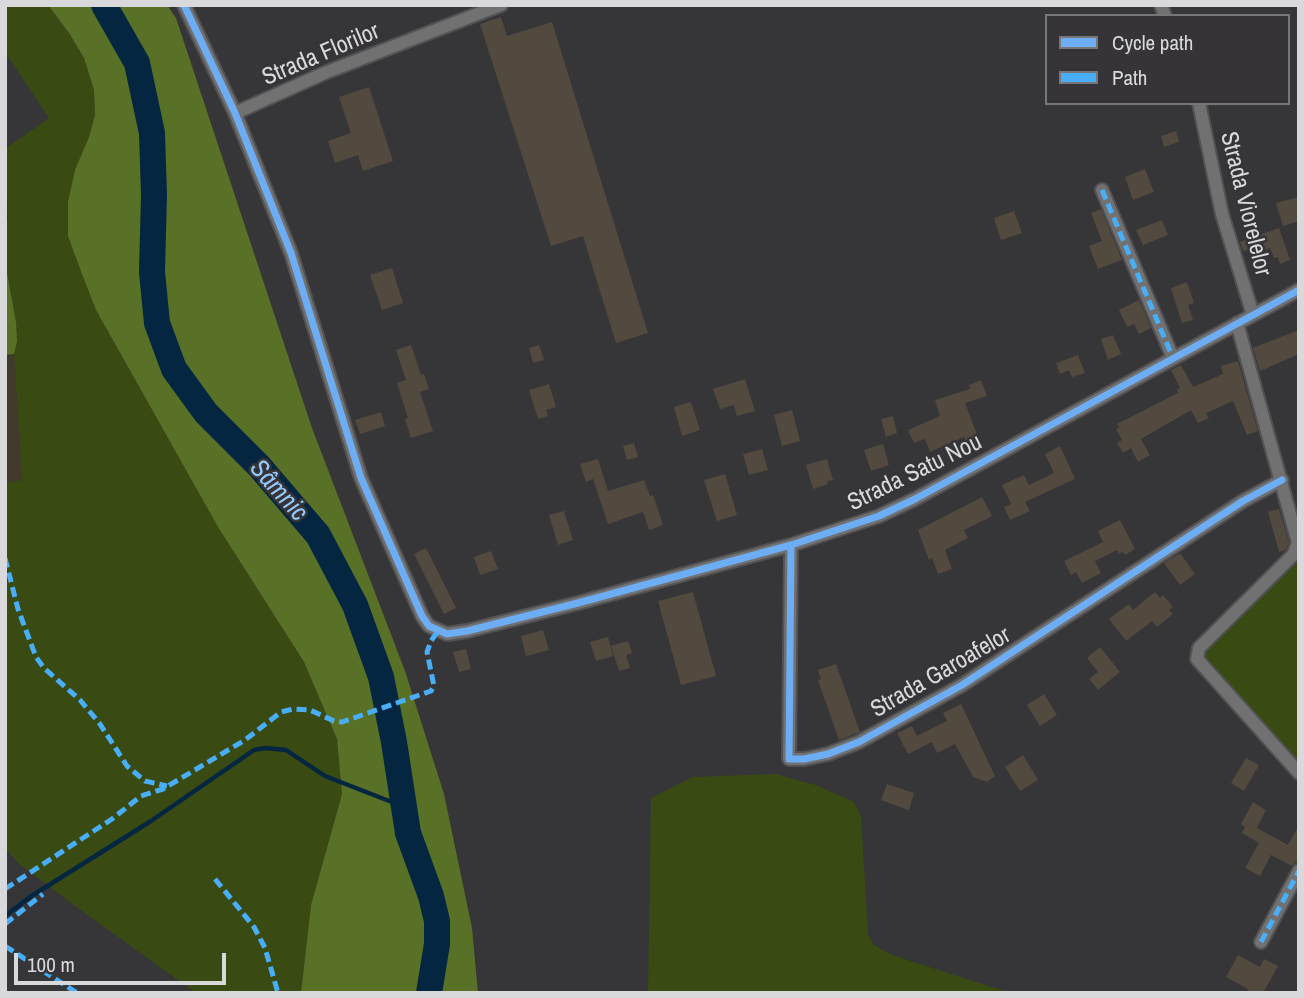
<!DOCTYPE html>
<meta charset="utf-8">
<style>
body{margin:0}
#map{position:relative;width:1304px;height:998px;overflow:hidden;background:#363537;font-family:"Archivo Narrow",sans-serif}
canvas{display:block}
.frame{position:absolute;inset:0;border:7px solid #d9d8db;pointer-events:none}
.legend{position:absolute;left:1045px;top:14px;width:245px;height:91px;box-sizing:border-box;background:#363438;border:2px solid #777679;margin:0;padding:9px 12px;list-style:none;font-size:21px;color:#d9d8db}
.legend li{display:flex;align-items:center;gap:14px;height:35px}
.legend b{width:35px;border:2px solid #777679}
.scale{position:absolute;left:14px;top:953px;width:212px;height:32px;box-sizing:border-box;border:4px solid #d9d8db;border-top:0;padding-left:9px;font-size:21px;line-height:24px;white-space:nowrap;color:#d9d8db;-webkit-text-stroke:5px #363438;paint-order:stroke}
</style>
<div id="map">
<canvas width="1304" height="998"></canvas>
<div class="frame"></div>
<ul class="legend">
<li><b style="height:9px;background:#6dadf4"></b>Cycle path</li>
<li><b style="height:9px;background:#49aef6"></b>Path</li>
</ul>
<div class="scale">100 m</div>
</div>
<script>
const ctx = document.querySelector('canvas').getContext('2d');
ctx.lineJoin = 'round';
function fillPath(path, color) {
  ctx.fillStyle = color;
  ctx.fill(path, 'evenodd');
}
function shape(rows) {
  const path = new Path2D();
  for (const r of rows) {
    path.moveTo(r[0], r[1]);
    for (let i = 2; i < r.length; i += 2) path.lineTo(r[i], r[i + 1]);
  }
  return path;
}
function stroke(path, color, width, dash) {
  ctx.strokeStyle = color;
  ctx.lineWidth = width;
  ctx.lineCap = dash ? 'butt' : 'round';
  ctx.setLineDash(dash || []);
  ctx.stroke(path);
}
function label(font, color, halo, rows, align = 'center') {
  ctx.font = font + ' "Archivo Narrow",sans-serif';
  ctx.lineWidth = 5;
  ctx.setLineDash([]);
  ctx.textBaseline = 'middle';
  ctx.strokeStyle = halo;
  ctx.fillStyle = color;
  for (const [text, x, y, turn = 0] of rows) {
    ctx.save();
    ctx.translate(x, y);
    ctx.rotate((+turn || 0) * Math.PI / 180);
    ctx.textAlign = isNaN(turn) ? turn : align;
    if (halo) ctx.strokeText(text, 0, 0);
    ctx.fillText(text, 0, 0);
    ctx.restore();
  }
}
fillPath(shape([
 [14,354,22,480,5,483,5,355]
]), '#423a2c');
fillPath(shape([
 [5,5,48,5,69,33,84,58,94,90,95,115,89,137,96,310,218,527,304,662,337,739,342,794,311,905,301,993,196,993,75,906,18,863,5,848,5,483,22,480,14,354,16,322,5,261,5,225,8,220,5,149,49,118,5,52],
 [1298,556,1299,759,1296,763,1204,658,1203,651],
 [775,774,816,785,854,802,861,816,868,934,874,945,892,955,1010,993,648,993,651,798,692,777]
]), '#394a13');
fillPath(shape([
 [48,5,167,5,176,18,312,428,405,671,444,794,472,928,478,993,301,993,311,905,342,794,337,739,304,662,218,527,96,310,82,274,68,236,68,202,75,170,89,137,95,115,94,90,84,58,69,33],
 [5,261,16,322,17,341,14,354,5,355]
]), '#597027');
stroke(shape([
 [5,916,30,897,151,821,254,750,265,748,286,750,325,776,402,806]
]), '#052640', 4.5);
stroke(shape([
 [104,5,137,63,152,133,154,195,152,272,157,323,174,369,206,413,259,466,318,535,355,605,381,677,394,742,408,833,431,896,437,921,437,944,429,993]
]), '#052640', 26);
fillPath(shape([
 [501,17,507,36,552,22,648,333,616,343,583,236,551,246,480,24],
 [369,87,393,161,363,171,358,155,335,163,328,141,351,133,339,97],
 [1176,131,1179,142,1164,147,1161,136],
 [1145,169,1154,192,1133,200,1125,177],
 [1299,197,1299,221,1283,226,1276,203],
 [1101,209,1122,260,1098,269,1089,246,1102,241,1091,213],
 [1014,211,1022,233,1001,240,994,218],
 [1162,220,1168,235,1143,245,1136,230],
 [1279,228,1290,260,1280,264,1278,257,1274,258,1270,248,1257,253,1256,248,1243,251,1240,242],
 [392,268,403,303,382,310,370,275],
 [1187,282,1194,303,1188,305,1193,320,1182,323,1171,288],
 [1139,300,1151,328,1139,334,1134,324,1127,327,1119,310],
 [1299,330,1299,354,1260,371,1253,348],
 [1113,335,1121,354,1108,360,1101,339],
 [411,345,421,375,424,374,429,389,420,392,433,431,411,438,405,419,408,418,397,383,406,380,396,350],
 [539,345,544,360,533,363,529,348],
 [1078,355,1085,373,1072,377,1069,370,1060,374,1056,363],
 [1238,361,1258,431,1247,435,1233,401,1206,413,1209,418,1198,423,1191,410,1141,439,1150,455,1138,462,1131,448,1123,453,1117,443,1122,440,1116,429,1119,428,1117,424,1178,393,1177,389,1180,388,1171,370,1181,365,1193,387,1223,374,1221,366],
 [745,379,755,411,737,416,734,405,720,409,713,389],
 [981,380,987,396,965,403,978,437,966,442,964,437,930,452,925,439,914,443,908,430,940,416,935,400,970,389,969,385],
 [549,384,556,407,546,410,548,416,538,419,529,390],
 [691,402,700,430,682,436,674,407],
 [792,410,800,441,782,446,774,415],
 [381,412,385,426,360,434,355,420],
 [893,416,897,433,886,437,881,419],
 [634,443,638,457,627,460,623,446],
 [883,444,889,465,871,471,864,450],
 [1060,446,1075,479,1025,502,1030,511,1010,520,1004,507,1011,504,1002,485,1024,475,1029,485,1054,473,1045,454],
 [762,449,768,470,749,475,743,454],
 [598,459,608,491,644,480,650,496,653,495,663,525,649,530,643,512,608,524,593,479,586,482,580,464],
 [827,459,833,480,827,481,828,484,813,489,806,465],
 [725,474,737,515,717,521,704,480],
 [982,497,992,516,964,530,968,538,945,550,952,569,938,574,932,558,929,560,918,530],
 [1279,509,1289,542,1286,550,1279,552,1268,512],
 [564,511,573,540,558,545,549,515],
 [1120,520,1135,549,1125,555,1123,552,1119,554,1117,550,1095,561,1101,573,1082,583,1076,572,1071,575,1064,561,1103,542,1098,531],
 [426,548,456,608,444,614,414,554],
 [491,551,498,569,480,575,474,557],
 [1180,553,1195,574,1180,585,1164,563],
 [693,592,716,676,681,685,658,601],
 [1155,592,1160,598,1163,595,1173,607,1169,610,1173,614,1157,627,1152,621,1126,641,1109,619,1129,604,1133,610],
 [543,630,549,650,526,656,521,636],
 [608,637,613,656,596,661,590,642],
 [628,641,632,653,626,655,630,668,619,671,611,646],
 [1100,647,1120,672,1098,690,1089,679,1098,672,1087,658],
 [466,649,471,669,459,672,453,652],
 [836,664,860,732,839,740,818,680,821,679,818,670],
 [1044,694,1057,715,1040,726,1027,705],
 [961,704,995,776,987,782,973,777,955,744,937,753,932,742,908,754,897,733,912,726,917,736,947,721,943,713],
 [1023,755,1038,780,1020,791,1005,767],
 [1246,758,1259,765,1244,791,1231,783],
 [887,784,914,793,909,810,881,800],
 [1253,802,1266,810,1257,828,1288,845,1299,825,1299,860,1292,866,1271,855,1260,876,1245,868,1259,843,1242,833,1245,827,1241,824],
 [1238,955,1260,967,1264,959,1278,966,1263,993,1246,993,1248,989,1226,977]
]), '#524a3f');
const street = shape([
 [184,5,235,113,291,253,361,478,422,616,429,626,447,634,467,631,578,603,791,545,879,516,915,499,1299,290],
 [1161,5,1165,16],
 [1199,103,1222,214,1253,315],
 [235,113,327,72,501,5],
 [1102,190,1173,358],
 [1237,323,1298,543,1293,555,1199,648,1197,659,1299,773],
 [791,545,789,759,804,759,828,754,859,742,962,685,1243,501,1282,480],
 [1261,942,1299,871]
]);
stroke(street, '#525154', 16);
stroke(street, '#727172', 12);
stroke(shape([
 [1102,190,1173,358],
 [5,558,18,609,36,657,44,668,80,700,100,724,127,766,145,781,167,786],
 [215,879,254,927,265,948,278,993],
 [5,889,112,819,141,796,163,789,245,740,281,712,293,709,310,710,334,721,342,722,431,691,434,686,427,652,431,641,438,631],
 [5,924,43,894],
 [1261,942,1299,871],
 [5,946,77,993]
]), '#49aef6', 5, [10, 5]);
stroke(shape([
 [184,5,235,113,291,253,361,478,422,616,429,626,447,634,467,631,578,603,791,545,879,516,915,499,1299,290],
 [791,545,789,759,804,759,828,754,859,742,962,685,1243,501,1282,480]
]), '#6dadf4', 7);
label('24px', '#d9d8db', '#363438', [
 ["Strada Florilor",321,55,-23],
 ["Strada Viorelelor",1245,204,76],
 ["Strada Satu Nou",915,473,-26],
 ["Strada Garoafelor",941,673,-30]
]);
label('italic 26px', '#94c9f8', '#363438', [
 ["Sâmnic",278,491,48]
]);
</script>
